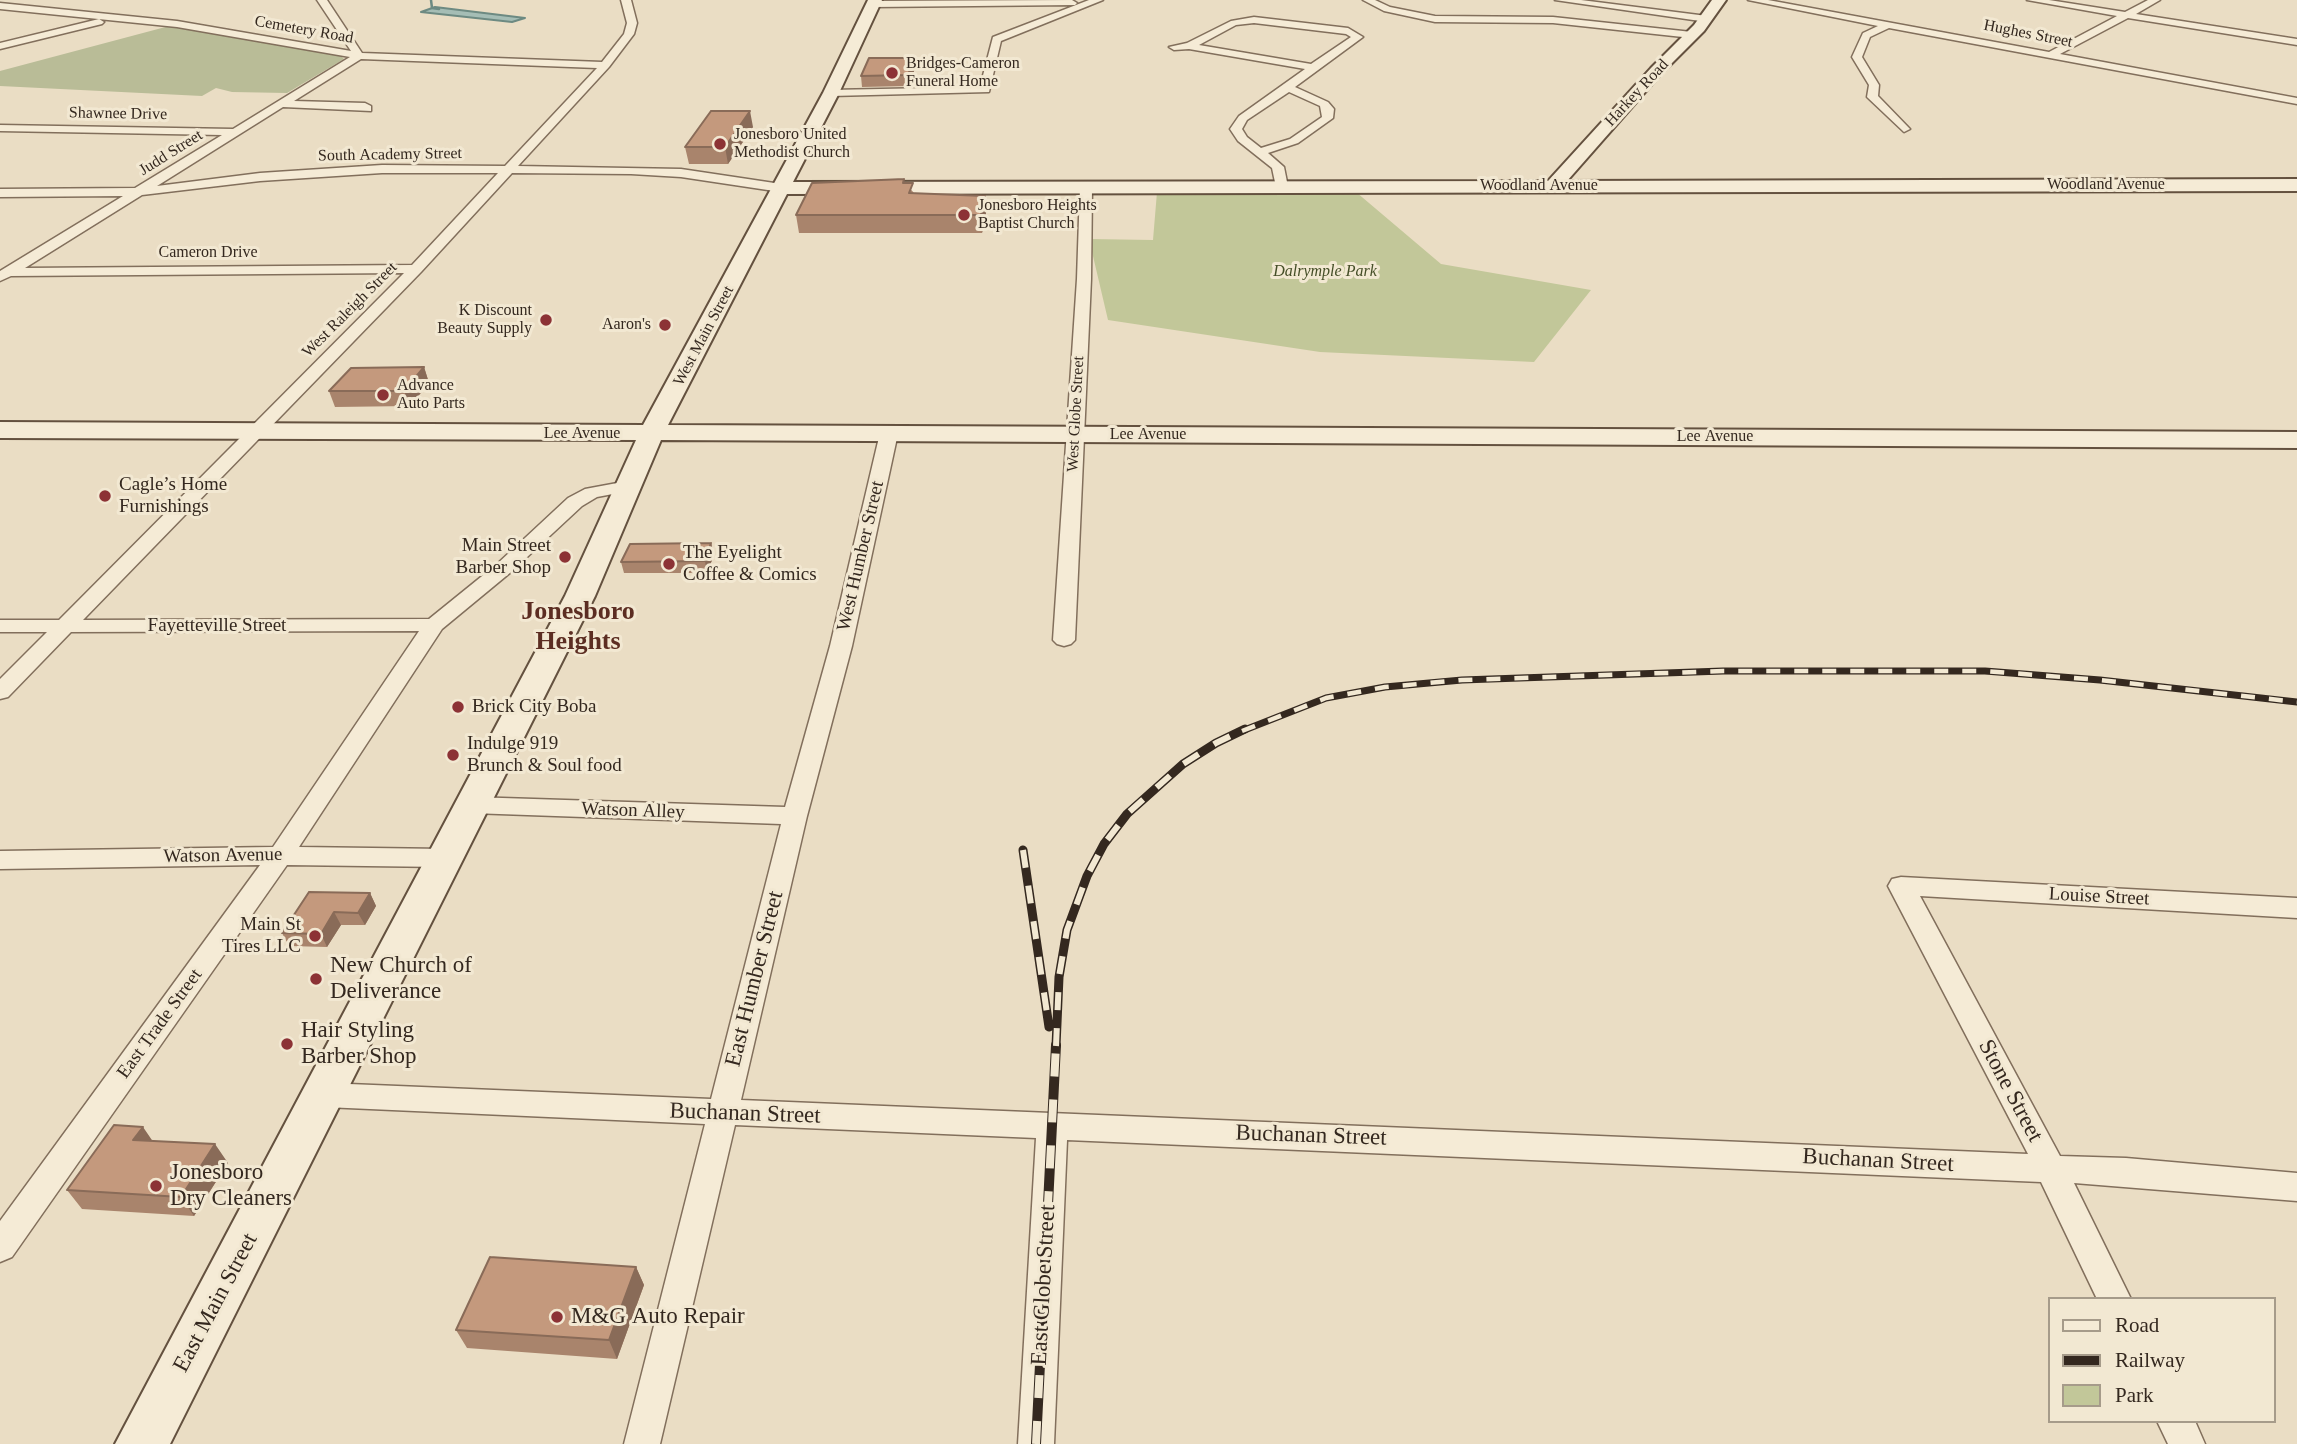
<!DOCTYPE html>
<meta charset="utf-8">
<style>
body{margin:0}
#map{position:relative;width:2297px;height:1444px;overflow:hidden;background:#eaddc4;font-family:Georgia,serif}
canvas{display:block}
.legend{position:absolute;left:2048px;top:1297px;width:228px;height:126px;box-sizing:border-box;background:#f2e8d2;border:2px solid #a69b8a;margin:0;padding:9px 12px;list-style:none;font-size:21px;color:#34281f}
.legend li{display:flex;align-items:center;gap:14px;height:35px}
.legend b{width:35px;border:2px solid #a69b8a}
</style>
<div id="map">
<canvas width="2297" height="1444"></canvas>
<ul class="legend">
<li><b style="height:9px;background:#f5ebd6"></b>Road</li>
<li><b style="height:9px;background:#34281f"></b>Railway</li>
<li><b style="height:19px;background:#c2c799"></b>Park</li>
</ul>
</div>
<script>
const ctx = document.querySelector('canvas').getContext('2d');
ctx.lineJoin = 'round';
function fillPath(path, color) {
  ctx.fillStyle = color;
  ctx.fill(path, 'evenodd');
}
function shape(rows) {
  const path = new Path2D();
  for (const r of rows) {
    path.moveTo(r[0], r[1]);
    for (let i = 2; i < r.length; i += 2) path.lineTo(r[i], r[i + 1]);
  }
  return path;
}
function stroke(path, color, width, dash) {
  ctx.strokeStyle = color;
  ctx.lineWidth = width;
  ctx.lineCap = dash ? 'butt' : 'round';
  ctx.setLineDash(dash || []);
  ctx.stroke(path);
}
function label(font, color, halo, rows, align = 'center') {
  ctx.font = font + ' Georgia,serif';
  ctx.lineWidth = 6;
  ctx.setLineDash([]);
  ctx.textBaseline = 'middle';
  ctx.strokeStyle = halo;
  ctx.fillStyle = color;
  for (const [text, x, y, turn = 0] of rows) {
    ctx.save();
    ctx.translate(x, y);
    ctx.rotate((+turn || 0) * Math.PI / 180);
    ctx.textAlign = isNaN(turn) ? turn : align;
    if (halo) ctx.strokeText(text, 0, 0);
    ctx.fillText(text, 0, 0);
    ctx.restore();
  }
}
fillPath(shape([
 [1157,192,1356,192,1441,264,1591,290,1534,362,1320,352,1108,320,1089,239,1153,240]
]), '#c2c799');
fillPath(shape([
 [173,25,341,56,344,59,287,93,232,92,216,88,202,96,0,86,0,71]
]), '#b9bc97');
const water = shape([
 [435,7,525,18,512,22,421,12,435,7]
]);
fillPath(water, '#a5bdb5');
stroke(water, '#6d8a82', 2);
stroke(shape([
 [431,0,432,8,439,9]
]), '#6d8a82', 2.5);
const street = shape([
 [317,0,327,0,362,53,602,62,624,34,627,23,621,0,631,0,637,23,634,34,609,67,518,166,681,169,781,184,787,188,781,192,681,177,631,174,512,173,421,272,83,620,429,619,497,564,568,498,585,489,628,481,637,486,634,490,597,497,582,506,511,572,442,629,299,847,445,849,454,852,458,858,454,864,445,867,287,865,12,1257,0,1262,0,1221,260,865,0,869,0,851,273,847,419,631,71,632,8,697,0,699,0,679,47,632,0,632,0,620,59,620,404,273,11,276,0,281,0,271,123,196,0,197,0,189,135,188,222,135,0,131,0,125,233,129,350,57,177,27,0,9,0,3,177,21,351,51,317,0],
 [361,59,597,68,505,166,382,165,260,173,157,186,283,107,371,111,371,106,365,103,294,101,361,59],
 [382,173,498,173,412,265,25,268,142,195,260,181,382,173],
 [1072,0,1077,3,1075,5,873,7,868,4,873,1,1072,0],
 [1089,0,1103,0,1001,41,989,92,831,96,826,93,831,90,980,87,993,37,1089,0],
 [1363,0,1375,0,1390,7,1435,16,1553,17,1692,32,1697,35,1692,38,1553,23,1435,22,1384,11,1363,0],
 [1555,0,1581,0,1707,16,1712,19,1707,22,1555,0],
 [1748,0,1768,0,2049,52,2117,16,2027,0,2049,0,2125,12,2148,0,2160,0,2136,14,2297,39,2297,45,2128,18,2060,54,2297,98,2297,104,1889,28,1870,37,1862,57,1879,85,1878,96,1910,129,1904,132,1867,97,1869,85,1852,57,1863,33,1878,26,1748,0],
 [1254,17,1348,28,1363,37,1295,87,1328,102,1334,109,1333,118,1298,143,1268,153,1284,167,1288,187,1282,191,1276,187,1272,168,1238,141,1230,129,1239,116,1305,69,1189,49,1174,50,1169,47,1187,43,1231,21,1254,17],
 [1254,23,1346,34,1351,37,1311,64,1199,45,1236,25,1254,23],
 [1289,92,1320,106,1322,117,1290,139,1261,148,1247,137,1242,129,1247,120,1289,92],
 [99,19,104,22,102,24,0,49,0,43,99,19],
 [1086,184,1092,188,1091,279,1075,640,1071,644,1064,646,1057,644,1053,640,1077,279,1080,188,1086,184],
 [889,428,898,433,852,646,807,816,741,1100,2028,1154,1888,886,1892,879,1901,877,2297,898,2297,918,1920,896,2060,1156,2126,1158,2297,1173,2297,1201,2074,1183,2131,1299,2097,1299,2041,1182,1067,1140,1054,1444,1018,1444,1036,1138,735,1125,660,1444,624,1444,705,1124,325,1107,314,1104,310,1095,314,1086,325,1083,711,1099,781,824,471,813,462,811,459,805,462,799,471,797,785,807,830,646,880,433,889,428],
 [2157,1421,2195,1421,2205,1444,2168,1444,2157,1421]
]);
const secondary = shape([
 [868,0,882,0,839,93,793,182,1548,181,1651,68,1694,25,1712,0,1726,0,1704,31,1661,74,1567,181,2297,179,2297,191,787,194,668,425,2297,432,2297,448,661,440,595,596,170,1444,115,1444,565,596,636,440,0,438,0,422,643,425,823,93,868,0]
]);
stroke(street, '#826f5c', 3);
stroke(secondary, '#64513f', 4);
fillPath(street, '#f5ebd6');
fillPath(secondary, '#f5ebd6');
const railFar2 = shape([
 [1242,731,1326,698,1385,687,1462,680,1723,671,1985,671,2100,680,2297,702]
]);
const railFar1 = shape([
 [1023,850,1049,1027],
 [1056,1046,1059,977,1067,930,1087,876,1104,844,1127,814,1183,764,1216,743,1245,729]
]);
const rail = shape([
 [1036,1444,1056,1045]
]);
stroke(railFar2, '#34281f', 7);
stroke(railFar1, '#34281f', 9);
stroke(rail, '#34281f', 10);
stroke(railFar2, '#f2e8d2', 4.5, [14]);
stroke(railFar1, '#f2e8d2', 6, [18]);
stroke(rail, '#f2e8d2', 8, [23]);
fillPath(shape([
 [914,58,915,68,909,86,862,87,861,76],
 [753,127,728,164,689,164,685,147],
 [905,183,914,193,985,196,986,214,982,233,799,233,796,215],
 [424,367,429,383,410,406,335,407,329,391],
 [711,543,714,555,707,573,624,573,621,562],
 [370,893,376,906,365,925,341,925,327,947,289,946,282,933],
 [153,1141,228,1163,194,1216,82,1209,67,1190],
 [636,1267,644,1285,617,1359,467,1348,456,1330]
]), '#a9846c');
fillPath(shape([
 [914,58,915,68,909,86,908,75],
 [750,111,753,127,728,164,725,147],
 [985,196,986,214,982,233,981,215],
 [424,367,429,383,410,406,404,391],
 [711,543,714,555,707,573,705,561],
 [370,893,376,906,365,925,358,913],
 [334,912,341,925,327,947,321,934],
 [143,1127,156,1146,133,1140],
 [215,1144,228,1163,194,1216,181,1197],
 [636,1267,644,1285,617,1359,609,1340]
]), '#896b58');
const building = shape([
 [869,58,914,58,908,75,861,76,869,58],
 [711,111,750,111,725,147,685,147,711,111],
 [904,179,903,183,913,183,909,193,985,196,981,215,796,215,812,183,904,179],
 [424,367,404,391,329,391,351,368,424,367],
 [711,543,705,561,621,562,630,544,711,543],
 [309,892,370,893,358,913,334,912,321,934,282,933,309,892],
 [114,1125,143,1127,133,1140,215,1144,181,1197,67,1190,114,1125],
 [490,1257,636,1267,609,1340,456,1330,490,1257]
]);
fillPath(building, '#c4997d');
stroke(building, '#896b58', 2);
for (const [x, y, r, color] of [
 [892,73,7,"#8c3235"],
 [720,144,7,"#8c3235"],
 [964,215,7,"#8c3235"],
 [546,320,7,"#8c3235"],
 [665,325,7,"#8c3235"],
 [383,395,7,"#8c3235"],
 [105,496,7,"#8c3235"],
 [565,557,7,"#8c3235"],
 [669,564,7,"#8c3235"],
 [458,707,7,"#8c3235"],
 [453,755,7,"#8c3235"],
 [315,936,7,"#8c3235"],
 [316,979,7,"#8c3235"],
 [287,1044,7,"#8c3235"],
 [156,1186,7,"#8c3235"],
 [557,1317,7,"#8c3235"]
]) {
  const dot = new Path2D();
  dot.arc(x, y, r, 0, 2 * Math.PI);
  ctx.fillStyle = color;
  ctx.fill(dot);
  stroke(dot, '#f2e8d2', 2.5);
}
label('16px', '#34281f', '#f2e8d2', [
 ["Cemetery Road",304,30,10],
 ["Hughes Street",2028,34,11],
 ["Harkey Road",1637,93,-47],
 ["Shawnee Drive",118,114,1],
 ["Judd Street",171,153,-32],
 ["South Academy Street",390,155,-1],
 ["Woodland Avenue",2106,185],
 ["Woodland Avenue",1539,186],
 ["Cameron Drive",208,253],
 ["West Raleigh Street",350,310,-45],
 ["West Main Street",704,336,-62],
 ["West Globe Street",1076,414,-87],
 ["Lee Avenue",582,434],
 ["Lee Avenue",1148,435],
 ["Lee Avenue",1715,437]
]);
label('16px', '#34281f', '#f2e8d2', [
 ["Bridges-Cameron",906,64],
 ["Funeral Home",906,82],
 ["Jonesboro United",734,135],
 ["Methodist Church",734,153],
 ["Jonesboro Heights",978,206],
 ["Baptist Church",978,224],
 ["K Discount",532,311,"right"],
 ["Beauty Supply",532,329,"right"],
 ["Aaron's",651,325,"right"],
 ["Advance",397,386],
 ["Auto Parts",397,404]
], 'left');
label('italic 16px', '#454e27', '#f2e8d2', [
 ["Dalrymple Park",1325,272]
]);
label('19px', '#34281f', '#f2e8d2', [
 ["Cagle’s Home",119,485],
 ["Furnishings",119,507],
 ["Main Street",551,546,"right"],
 ["Barber Shop",551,568,"right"],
 ["The Eyelight",683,553],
 ["Coffee & Comics",683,575],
 ["Brick City Boba",472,707],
 ["Indulge 919",467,744],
 ["Brunch & Soul food",467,766],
 ["Main St",301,925,"right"],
 ["Tires LLC",301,947,"right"]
], 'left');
label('19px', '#34281f', '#f2e8d2', [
 ["West Humber Street",861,556,-77],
 ["Fayetteville Street",217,626],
 ["Watson Alley",633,811,2],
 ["Watson Avenue",223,856,-1],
 ["Louise Street",2099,897,3],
 ["East Trade Street",160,1024,-54]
]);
label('23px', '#34281f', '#f2e8d2', [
 ["New Church of",330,966],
 ["Deliverance",330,992],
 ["Hair Styling",301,1031],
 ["Barber Shop",301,1057],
 ["Jonesboro",170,1173],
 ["Dry Cleaners",170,1199],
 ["M&G Auto Repair",571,1317]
], 'left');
label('23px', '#34281f', '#f2e8d2', [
 ["East Humber Street",755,979,-76],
 ["Stone Street",2010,1091,62],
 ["Buchanan Street",745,1114,2],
 ["Buchanan Street",1311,1136,2],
 ["Buchanan Street",1878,1161,3],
 ["East Globe Street",1044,1285,-87],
 ["East Main Street",216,1303,-62]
]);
label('bold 26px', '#5c2d22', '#f2e8d2', [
 ["Jonesboro",578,612],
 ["Heights",578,642]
]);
</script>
